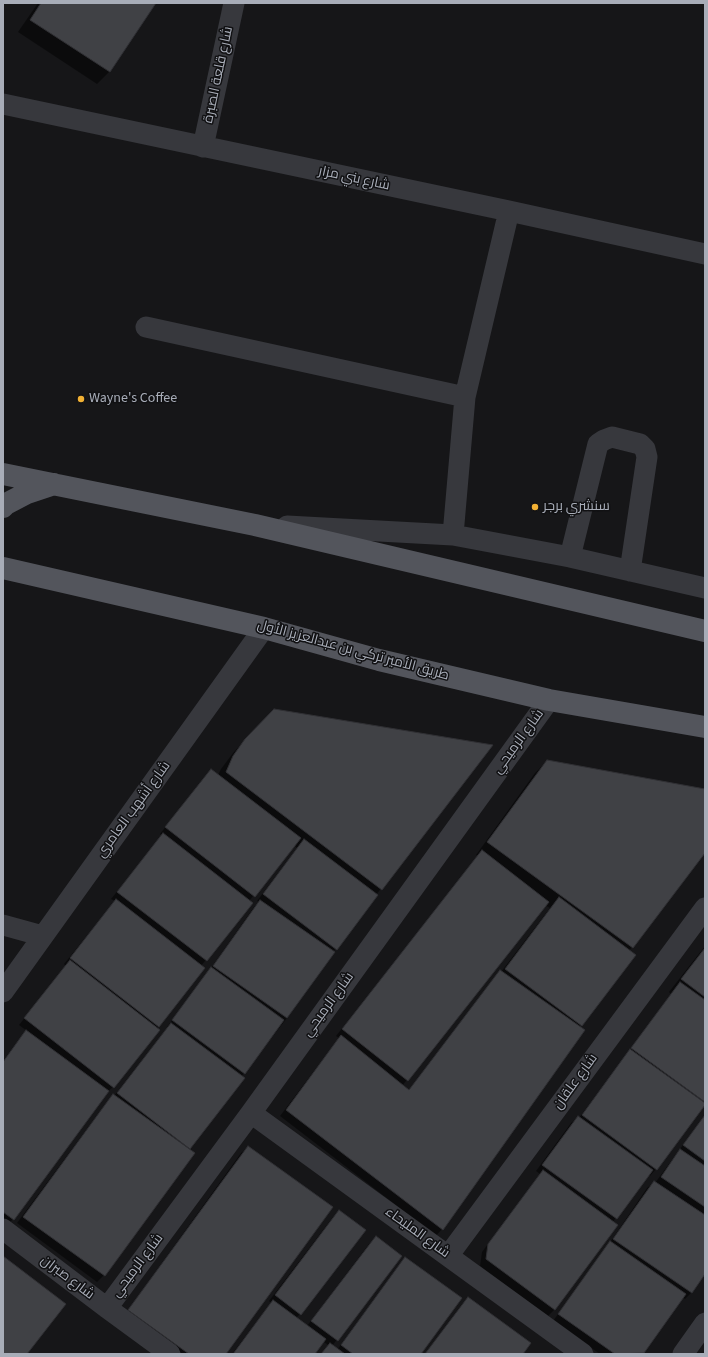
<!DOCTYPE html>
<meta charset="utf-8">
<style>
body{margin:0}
#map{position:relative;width:708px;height:1357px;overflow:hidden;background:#161618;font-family:"Source Sans 3",sans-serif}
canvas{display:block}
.frame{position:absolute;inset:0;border:4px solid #a8adb8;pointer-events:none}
</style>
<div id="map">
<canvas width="708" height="1357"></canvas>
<div class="frame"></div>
</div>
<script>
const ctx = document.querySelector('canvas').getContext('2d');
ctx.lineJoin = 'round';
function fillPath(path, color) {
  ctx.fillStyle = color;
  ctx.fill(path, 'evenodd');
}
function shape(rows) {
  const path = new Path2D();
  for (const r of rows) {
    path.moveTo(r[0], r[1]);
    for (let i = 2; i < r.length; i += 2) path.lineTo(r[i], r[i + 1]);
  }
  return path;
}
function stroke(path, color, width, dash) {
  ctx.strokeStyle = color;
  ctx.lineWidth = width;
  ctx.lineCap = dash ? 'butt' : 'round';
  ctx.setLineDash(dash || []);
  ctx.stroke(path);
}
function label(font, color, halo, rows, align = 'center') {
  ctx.font = font + ' "Source Sans 3",Cairo,sans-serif';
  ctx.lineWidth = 3;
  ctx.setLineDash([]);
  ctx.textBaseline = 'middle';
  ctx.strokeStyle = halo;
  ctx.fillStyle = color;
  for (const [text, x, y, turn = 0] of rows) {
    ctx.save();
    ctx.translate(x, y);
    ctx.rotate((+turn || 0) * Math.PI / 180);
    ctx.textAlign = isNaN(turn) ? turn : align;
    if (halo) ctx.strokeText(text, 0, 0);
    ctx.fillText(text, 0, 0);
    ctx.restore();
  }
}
fillPath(shape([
 [38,3,155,3,109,72,97,84,18,32],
 [262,722,491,746,376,895,333,952,287,1018,241,1077,188,1150,193,1154,104,1275,97,1282,17,1223,107,1102,113,1095,114,1096,167,1028,167,1027,209,971,254,907,259,902,257,901,297,848,294,845,249,901,251,903,201,966,159,1026,113,1087,106,1093,13,1219,7,1225,3,1223,3,1061,20,1038,27,1031,19,1025,66,966,64,964,115,901,111,899,162,836,160,834,205,776,212,770,218,775,221,769,233,753],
 [547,761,705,790,705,852,629,951,634,955,579,1027,442,1229,436,1236,280,1116,339,1038,336,1036,478,856,476,855,535,773],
 [545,905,550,908,501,972,500,972,494,978,408,1091,402,1086],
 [705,946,705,1104,656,1169,650,1176,648,1175,612,1223,555,1309,548,1316,480,1266,482,1252,540,1174,536,1171,571,1123,578,1117,579,1118,627,1054,671,994,669,992],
 [705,1115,705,1273,691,1293,685,1299,682,1297,642,1354,600,1354,553,1321,609,1244,647,1188,654,1182,655,1183],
 [248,1147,225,1354,174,1354,123,1317,241,1153],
 [340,1211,300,1314,296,1318,307,1326,369,1244,376,1238,401,1256,332,1346,337,1350,399,1265,405,1259,420,1354,321,1354,328,1345,323,1341,313,1354,232,1354,271,1303,269,1301,333,1217],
 [468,1298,522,1354,425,1354,462,1304]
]), '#0007');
const building = shape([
 [41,3,156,3,110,72,30,20,41,3],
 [274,709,493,745,382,890,226,772,233,756,245,739,274,709],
 [547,760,705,789,705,853,633,948,487,842,547,760],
 [211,769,301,838,255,897,165,827,211,769],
 [163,833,253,903,207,961,117,892,163,833],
 [304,839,378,895,337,950,263,894,304,839],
 [482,850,549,902,408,1081,342,1029,482,850],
 [559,897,636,955,582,1026,505,969,559,897],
 [116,899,205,968,159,1027,70,958,116,899],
 [260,900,335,952,287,1018,213,966,260,900],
 [705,948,705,997,681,979,705,948],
 [70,960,160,1030,114,1088,24,1018,70,960],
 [211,967,284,1020,245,1074,172,1020,211,967],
 [500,970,585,1030,443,1230,286,1110,341,1035,409,1090,500,970],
 [680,982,705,1000,705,1102,631,1048,680,982],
 [171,1023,245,1078,190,1149,117,1093,171,1023],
 [26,1030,109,1091,14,1220,3,1212,3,1062,26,1030],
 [630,1049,705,1103,705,1105,657,1170,582,1115,630,1049],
 [113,1094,195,1153,105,1276,23,1217,113,1094],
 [705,1115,705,1161,683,1145,705,1115],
 [578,1116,653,1170,617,1219,542,1165,578,1116],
 [248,1146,333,1207,226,1354,189,1354,128,1310,248,1146],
 [680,1149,705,1166,705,1207,661,1177,680,1149],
 [543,1170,618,1225,555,1310,486,1259,488,1244,543,1170],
 [654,1181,705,1215,705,1274,692,1293,613,1239,654,1181],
 [339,1210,366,1230,301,1315,275,1295,339,1210],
 [376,1236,402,1256,338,1341,311,1321,376,1236],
 [610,1241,686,1294,644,1353,615,1354,558,1314,610,1241],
 [3,1256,66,1304,27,1354,3,1354,3,1256],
 [405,1257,462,1298,421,1354,353,1354,341,1345,405,1257],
 [468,1297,531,1343,523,1354,425,1354,468,1297],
 [273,1300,326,1339,315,1354,233,1354,273,1300],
 [330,1343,345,1354,321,1354,330,1343]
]);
fillPath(building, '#404145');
stroke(building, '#303034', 1);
stroke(shape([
 [3,104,509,211,705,254],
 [203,147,234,3],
 [146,327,465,397],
 [287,526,453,535,570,557,705,588],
 [453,535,465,397,509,211],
 [570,557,598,444,604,440,612,437,640,444,645,449,647,457,630,571],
 [3,925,43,936],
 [3,992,264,628],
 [251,1113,583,1354],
 [3,1229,107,1308,170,1354],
 [448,1256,705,908],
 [107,1308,251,1113,549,700],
 [683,1354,705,1323]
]), '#37383d', 21);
stroke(shape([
 [3,474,255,525,705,631],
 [3,507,6,504,27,493,54,484],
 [3,568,264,628,379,660,549,700,705,727]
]), '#53555c', 22);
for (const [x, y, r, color] of [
 [81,399,4,"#f2b134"],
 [535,507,4,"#f2b134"]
]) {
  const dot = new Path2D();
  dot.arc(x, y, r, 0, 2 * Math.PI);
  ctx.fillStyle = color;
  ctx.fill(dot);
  stroke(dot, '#111113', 1.5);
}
label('14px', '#a8adb8', '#111113', [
 ["شارع قلعة الصبرة",219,75,-78],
 ["شارع بني مزار",354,179,12],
 ["طريق الأمير تركي بن عبدالعزيز الأول",353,651,15],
 ["شارع الرميحي",519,742,-54],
 ["شارع أشهب العامري",134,810,-54],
 ["شارع الرميحي",329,1005,-54],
 ["شارع علقان",576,1082,-54],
 ["شارع المليحاء",417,1233,36],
 ["شارع الرميحي",138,1266,-53],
 ["شارع صبران",67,1278,37]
]);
label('14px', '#a8adb8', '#111113', [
 ["Wayne's Coffee",89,399],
 ["سنشري برجر",543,507]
], 'left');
</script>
